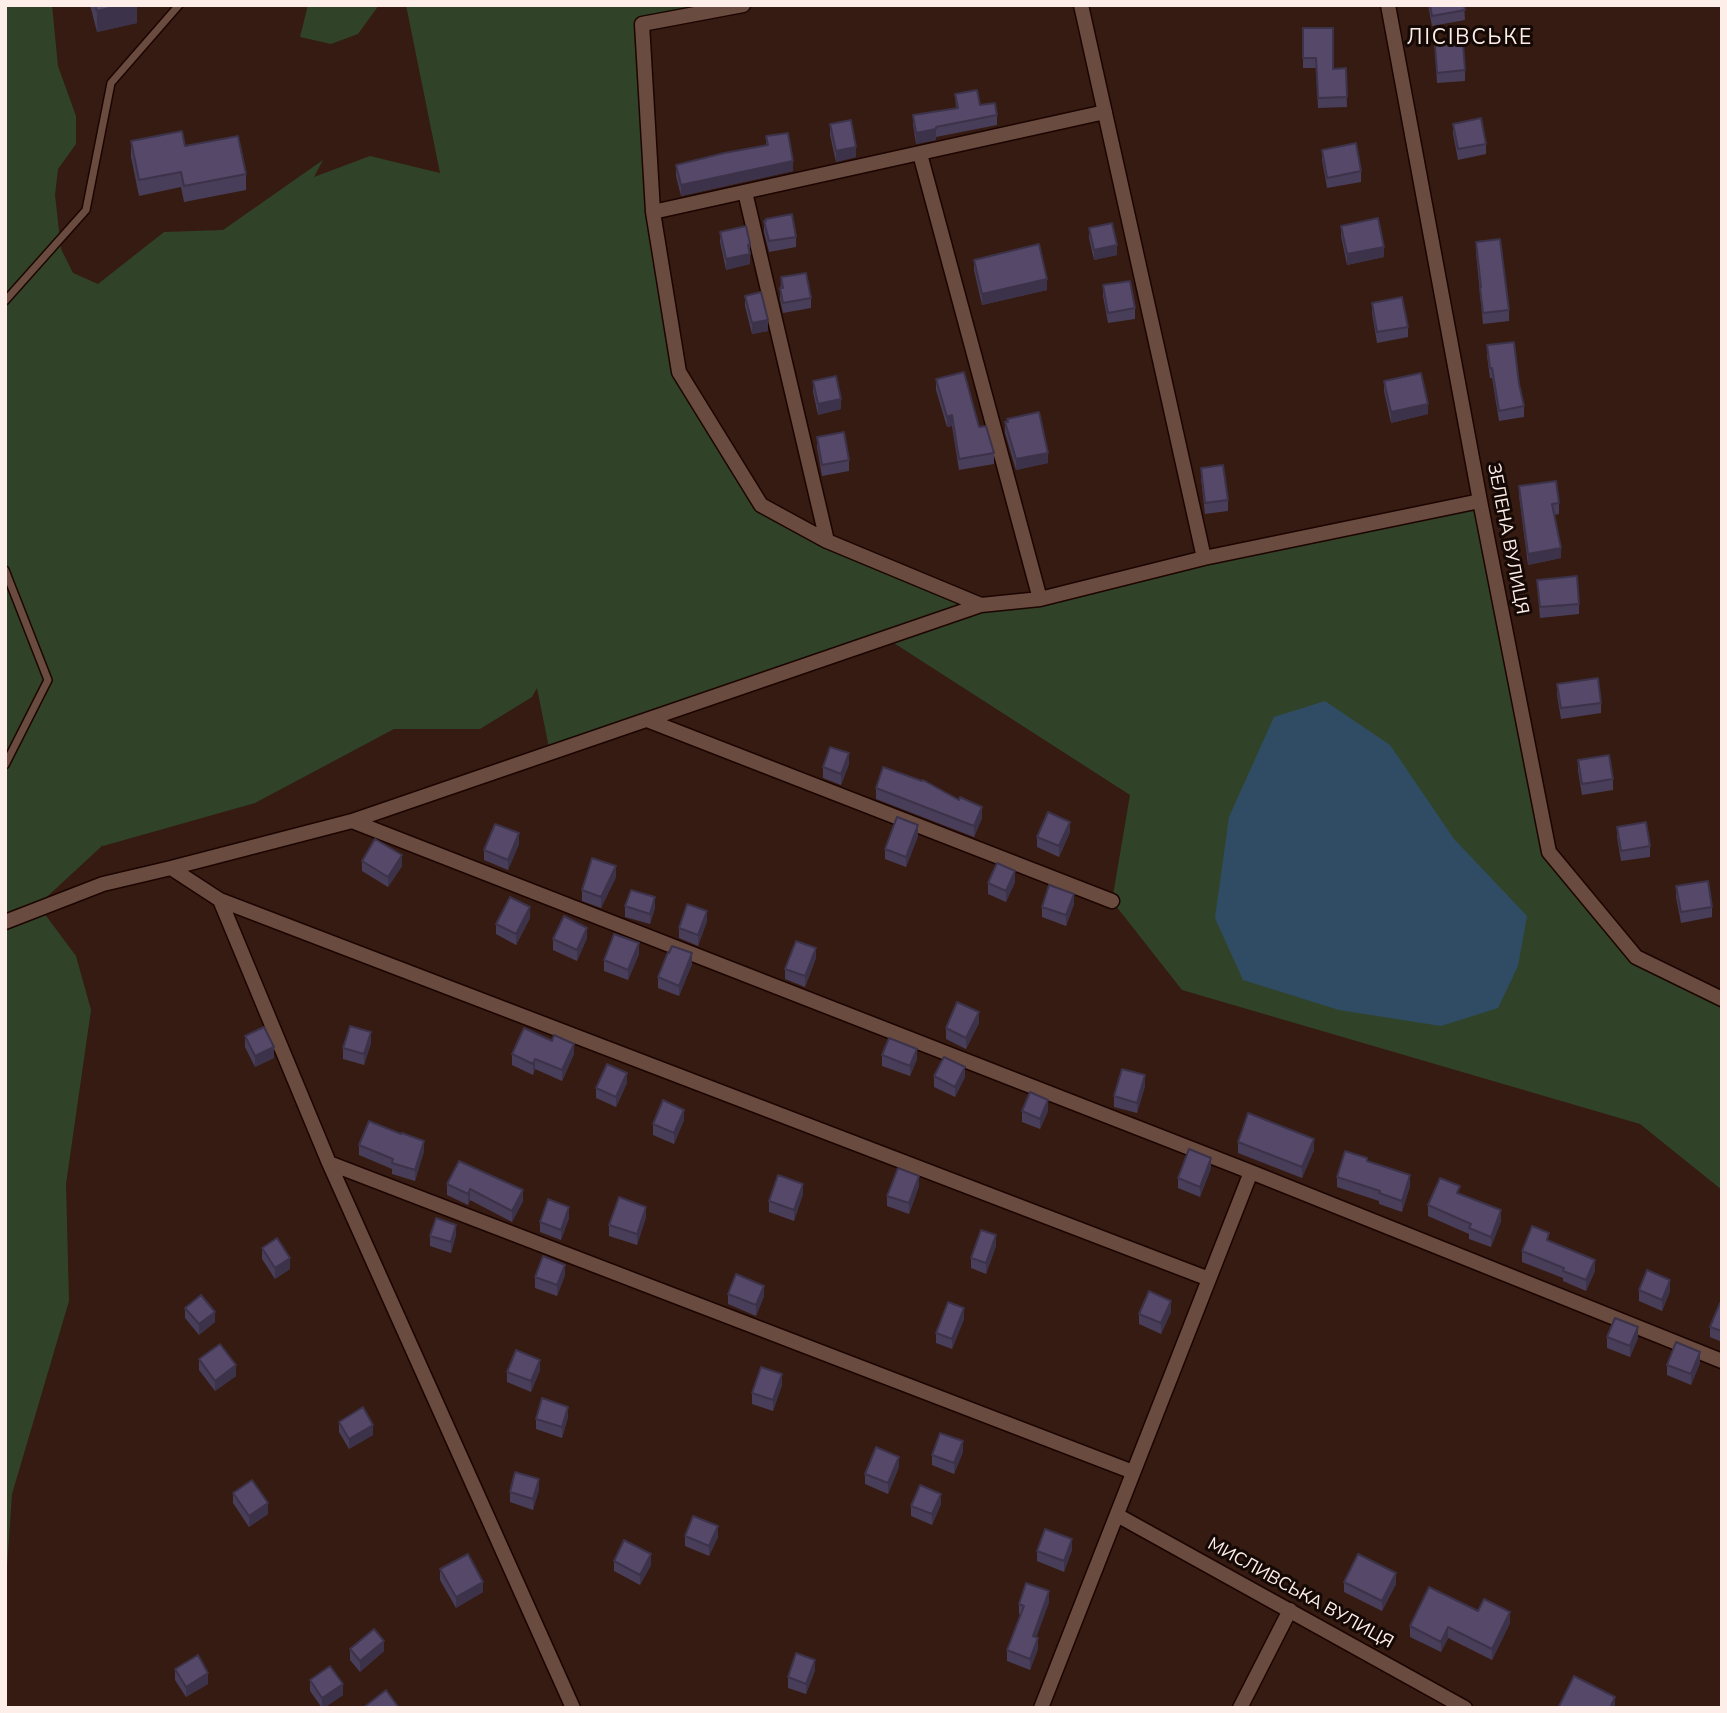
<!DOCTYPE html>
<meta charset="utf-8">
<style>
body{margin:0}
#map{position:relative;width:1727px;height:1713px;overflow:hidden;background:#351b11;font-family:"Nunito Sans",sans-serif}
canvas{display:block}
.frame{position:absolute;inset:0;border:7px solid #feeee9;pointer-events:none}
</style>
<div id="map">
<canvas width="1727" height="1713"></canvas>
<div class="frame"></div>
</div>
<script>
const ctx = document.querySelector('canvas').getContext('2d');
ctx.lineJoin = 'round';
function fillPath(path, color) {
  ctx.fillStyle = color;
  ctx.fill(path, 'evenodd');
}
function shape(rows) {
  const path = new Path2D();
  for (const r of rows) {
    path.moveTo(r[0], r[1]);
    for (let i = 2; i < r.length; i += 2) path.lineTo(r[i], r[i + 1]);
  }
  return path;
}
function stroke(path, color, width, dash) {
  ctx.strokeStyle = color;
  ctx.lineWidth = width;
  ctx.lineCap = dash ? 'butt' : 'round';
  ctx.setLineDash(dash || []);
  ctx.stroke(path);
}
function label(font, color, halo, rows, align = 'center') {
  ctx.font = font + ' "Nunito Sans",sans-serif';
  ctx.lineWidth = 6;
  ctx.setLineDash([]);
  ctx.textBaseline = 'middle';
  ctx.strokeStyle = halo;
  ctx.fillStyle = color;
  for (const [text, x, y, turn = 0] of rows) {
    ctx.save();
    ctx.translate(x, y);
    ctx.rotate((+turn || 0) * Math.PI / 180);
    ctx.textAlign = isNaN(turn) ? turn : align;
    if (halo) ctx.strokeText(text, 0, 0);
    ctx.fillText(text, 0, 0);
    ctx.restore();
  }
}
fillPath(shape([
 [5,5,52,5,58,66,76,116,76,144,58,169,55,195,61,249,73,273,98,284,164,232,223,230,323,160,314,177,370,156,440,173,406,5,743,5,642,24,653,212,679,372,762,505,981,605,1480,501,1549,852,1636,957,1722,999,1722,1190,1640,1124,1182,990,1112,901,1130,795,886,638,550,753,537,688,532,697,480,729,394,729,255,803,103,846,103,845,38,905,76,956,91,1010,66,1184,69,1301,12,1494,5,1596],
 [308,5,379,5,358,34,331,44,300,37]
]), '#304328');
fillPath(shape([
 [1325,701,1390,745,1454,839,1527,916,1518,966,1498,1008,1441,1026,1339,1010,1243,980,1215,918,1229,817,1274,717]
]), '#2f4c64');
const service = shape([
 [5,301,86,210,111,83,179,5],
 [5,570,48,680,5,765]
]);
const minor = shape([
 [743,5,642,24,653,212,679,372,761,505,827,541,981,605],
 [1081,5,1204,558],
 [1388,5,1480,501,1549,852,1636,957,1722,999],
 [920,154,1040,599],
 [745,192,827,541],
 [653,212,1105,112],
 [647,720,1112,901],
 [352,821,1251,1172,1722,1361],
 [171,868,220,900,329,1163,573,1708],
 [220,900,1209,1279],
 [5,922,103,884,171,868,352,821,981,605,1040,599,1204,558,1480,501],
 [329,1163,1133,1472],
 [1117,1515,1465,1708],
 [1041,1708,1251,1172],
 [1240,1708,1290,1610]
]);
stroke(service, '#1c0500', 10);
stroke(minor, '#1c0500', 17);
stroke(service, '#6a4b40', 7);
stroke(minor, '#6a4b40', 14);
fillPath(shape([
 [90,5,137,5,137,23,97,32],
 [1428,5,1464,5,1465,20,1432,26],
 [1303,28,1333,69,1346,68,1347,107,1318,108,1316,68,1303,68],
 [1435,45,1465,70,1465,81,1437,83],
 [955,94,980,105,997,115,997,125,936,137,936,140,916,144,913,125,913,115,956,108],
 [830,124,856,157,836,162,830,135],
 [1453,124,1486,144,1486,154,1458,160,1453,134],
 [766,136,793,171,681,196,676,176,676,165,766,146],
 [131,141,185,146,246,174,246,190,184,202,181,187,139,196,131,157],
 [1322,150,1361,171,1361,182,1327,188,1322,160],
 [764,221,796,237,796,247,769,252,764,232],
 [1341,226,1384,257,1347,265,1341,236],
 [1089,228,1117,255,1094,260,1089,238],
 [720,232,750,244,750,264,726,270,720,242],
 [1476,242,1509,310,1509,321,1483,324,1476,253],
 [974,260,1047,290,982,305,974,270],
 [781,277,811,298,811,308,783,313,780,299],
 [1103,285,1135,308,1135,319,1108,323,1103,296],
 [745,296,768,331,752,334,745,306],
 [1372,303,1408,327,1408,337,1377,343,1372,313],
 [1487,345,1519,384,1524,406,1524,417,1499,421,1492,378,1490,378,1487,356],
 [936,379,979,427,994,453,994,464,959,470,952,426,947,427,936,390],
 [813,381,841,409,818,415,813,392],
 [1384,381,1428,414,1391,423,1384,391],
 [1005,422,1048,463,1016,470,1005,433],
 [817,437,849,460,849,471,822,476,817,447],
 [1201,468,1228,500,1228,511,1205,514,1201,479],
 [1519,486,1559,503,1559,514,1554,515,1561,558,1528,565,1519,496],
 [1537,580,1579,604,1579,614,1540,618],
 [1557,684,1601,703,1601,713,1561,719,1557,695],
 [1578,760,1613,779,1613,790,1582,795,1578,771],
 [849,764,841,785,823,778,823,767],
 [876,788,982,818,974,837,876,799],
 [1617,827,1650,846,1650,857,1621,861,1617,837],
 [1070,832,1059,857,1037,847,1037,837],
 [918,836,906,867,885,859,885,849],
 [519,844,508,870,484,860,484,850],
 [362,861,402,866,388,887,362,871],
 [616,877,601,908,582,901,582,890],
 [1015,882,1006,902,988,894,988,883],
 [1676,886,1712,907,1712,917,1681,923,1676,897],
 [1074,904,1066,926,1042,917,1042,907],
 [625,906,655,908,650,924,625,917],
 [530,918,516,945,496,934,496,924],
 [707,921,698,946,679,938,679,928],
 [587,938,577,961,553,950,553,939],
 [639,954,628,980,604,971,604,960],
 [816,958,805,987,785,979,785,969],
 [692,964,679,996,658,988,658,977],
 [979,1023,966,1049,946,1039,946,1028],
 [245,1036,274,1058,255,1067,245,1047],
 [371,1043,364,1065,343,1059,343,1048],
 [512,1054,574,1054,562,1081,535,1069,533,1075,512,1065],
 [882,1055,917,1059,910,1076,882,1066],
 [934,1076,965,1077,955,1097,934,1087],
 [627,1083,616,1107,596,1098,596,1088],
 [1145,1086,1137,1113,1114,1107,1114,1096],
 [1022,1111,1048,1111,1040,1129,1022,1122],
 [684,1120,674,1144,653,1135,653,1124],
 [1238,1142,1314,1150,1302,1178,1238,1153],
 [359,1145,424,1151,415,1181,392,1174,392,1169,359,1155],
 [1367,1161,1410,1186,1402,1212,1379,1204,1379,1201,1337,1187,1337,1177],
 [1211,1168,1200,1197,1178,1188,1178,1178],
 [447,1184,523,1201,512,1222,470,1200,468,1205,447,1195],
 [919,1186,909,1214,887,1206,887,1196],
 [803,1194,794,1221,769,1212,769,1201],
 [1460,1194,1501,1221,1491,1247,1469,1239,1469,1234,1428,1216,1428,1205],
 [646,1217,637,1245,609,1236,609,1225],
 [569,1218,561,1240,540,1232,540,1222],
 [456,1235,451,1253,430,1246,430,1236],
 [1549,1241,1595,1271,1586,1291,1563,1281,1563,1278,1522,1262,1522,1251],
 [996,1246,986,1274,971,1268,971,1258],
 [262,1248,290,1269,275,1279,262,1259],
 [565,1275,557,1296,535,1288,535,1277],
 [1639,1290,1670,1291,1662,1311,1639,1301],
 [728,1294,764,1296,756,1316,728,1304],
 [1722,1304,1722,1342,1710,1337,1710,1327],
 [185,1308,215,1322,199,1335,185,1318],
 [1171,1312,1161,1334,1139,1324,1139,1314],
 [964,1319,952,1349,936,1343,936,1333],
 [1607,1337,1638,1338,1630,1357,1607,1348],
 [199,1359,236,1376,215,1391,199,1370],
 [1700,1363,1691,1385,1667,1375,1667,1365],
 [540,1370,531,1392,507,1382,507,1372],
 [782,1385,773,1411,752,1404,752,1393],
 [568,1417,562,1438,536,1429,536,1419],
 [339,1422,373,1435,349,1449,339,1432],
 [963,1452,954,1474,932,1465,932,1455],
 [899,1467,888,1494,865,1484,865,1474],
 [539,1489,533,1510,510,1502,510,1492],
 [233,1493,268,1514,249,1527,233,1503],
 [941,1504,932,1525,911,1516,911,1506],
 [685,1536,718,1537,709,1556,685,1546],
 [1072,1550,1064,1572,1037,1561,1037,1551],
 [614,1561,651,1565,640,1585,614,1571],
 [440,1569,483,1592,456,1608,440,1580],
 [1344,1582,1396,1584,1382,1611,1344,1592],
 [1049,1602,1036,1637,1038,1649,1030,1670,1007,1661,1007,1650,1021,1615,1019,1614,1019,1604],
 [1478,1611,1510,1623,1492,1660,1448,1638,1441,1652,1410,1637,1410,1626],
 [350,1649,384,1651,360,1672,350,1660],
 [175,1669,208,1684,186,1697,175,1680],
 [815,1670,806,1694,788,1688,788,1677],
 [310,1680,343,1695,324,1708,322,1708,310,1691]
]), '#493e59');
fillPath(shape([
 [122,5,137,5,137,23,97,32,97,11],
 [936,129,936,140,916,144,916,133],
 [856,147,856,157,836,162,836,151],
 [793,161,793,171,681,196,681,185],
 [1117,245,1117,255,1094,260,1094,250],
 [1384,247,1384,257,1347,265,1347,254],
 [750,254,750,264,726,270,726,259],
 [1047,279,1047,290,982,305,982,294],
 [768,320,768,331,752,334,752,323],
 [841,399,841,409,818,415,818,404],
 [1428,404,1428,414,1391,423,1391,412],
 [952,415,952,426,947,427,947,417],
 [1048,453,1048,463,1016,470,1016,459],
 [1561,548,1561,558,1528,565,1528,554],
 [849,753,849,764,841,785,841,774],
 [982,807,982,818,974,837,974,826],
 [1070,822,1070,832,1059,857,1059,846],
 [918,825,918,836,906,867,906,857],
 [519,833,519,844,508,870,508,860],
 [402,855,402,866,388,887,388,877],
 [616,866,616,877,601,908,601,897],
 [1015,871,1015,882,1006,902,1006,891],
 [1074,894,1074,904,1066,926,1066,915],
 [655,897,655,908,650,924,650,914],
 [530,907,530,918,516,945,516,934],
 [707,911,707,921,698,946,698,935],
 [587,928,587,938,577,961,577,950],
 [639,943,639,954,628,980,628,970],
 [816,948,816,958,805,987,805,976],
 [692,953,692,964,679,996,679,986],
 [979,1012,979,1023,966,1049,966,1038],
 [371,1032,371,1043,364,1065,364,1054],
 [574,1044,574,1054,562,1081,562,1070],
 [274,1047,274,1058,255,1067,255,1056],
 [917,1049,917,1059,910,1076,910,1066],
 [535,1059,535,1069,533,1075,533,1064],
 [965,1067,965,1077,955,1097,955,1087],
 [627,1073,627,1083,616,1107,616,1097],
 [1145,1075,1145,1086,1137,1113,1137,1103],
 [1048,1100,1048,1111,1040,1129,1040,1119],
 [684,1110,684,1120,674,1144,674,1133],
 [1314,1139,1314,1150,1302,1178,1302,1167],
 [424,1141,424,1151,415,1181,415,1170],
 [1211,1158,1211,1168,1200,1197,1200,1187],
 [1410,1175,1410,1186,1402,1212,1402,1201],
 [919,1176,919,1186,909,1214,909,1203],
 [803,1184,803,1194,794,1221,794,1210],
 [470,1189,470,1200,468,1205,468,1194],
 [523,1190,523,1201,512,1222,512,1211],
 [569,1207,569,1218,561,1240,561,1230],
 [646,1207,646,1217,637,1245,637,1234],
 [1501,1210,1501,1221,1491,1247,1491,1237],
 [456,1225,456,1235,451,1253,451,1242],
 [996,1235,996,1246,986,1274,986,1263],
 [290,1258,290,1269,275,1279,275,1268],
 [1595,1260,1595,1271,1586,1291,1586,1280],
 [565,1265,565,1275,557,1296,557,1285],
 [1670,1280,1670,1291,1662,1311,1662,1300],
 [764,1286,764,1296,756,1316,756,1305],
 [1171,1301,1171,1312,1161,1334,1161,1323],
 [964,1308,964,1319,952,1349,952,1339],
 [215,1312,215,1322,199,1335,199,1324],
 [1638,1327,1638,1338,1630,1357,1630,1346],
 [1700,1352,1700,1363,1691,1385,1691,1374],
 [540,1360,540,1370,531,1392,531,1381],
 [236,1365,236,1376,215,1391,215,1381],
 [782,1374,782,1385,773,1411,773,1400],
 [568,1407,568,1417,562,1438,562,1427],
 [373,1425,373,1435,349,1449,349,1439],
 [963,1441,963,1452,954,1474,954,1463],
 [899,1457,899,1467,888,1494,888,1483],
 [539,1479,539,1489,533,1510,533,1499],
 [941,1494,941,1504,932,1525,932,1514],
 [268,1503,268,1514,249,1527,249,1516],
 [718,1526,718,1537,709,1556,709,1546],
 [1072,1539,1072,1550,1064,1572,1064,1561],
 [651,1554,651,1565,640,1585,640,1575],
 [1396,1573,1396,1584,1382,1611,1382,1601],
 [483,1582,483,1592,456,1608,456,1597],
 [1049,1591,1049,1602,1033,1647,1033,1636],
 [1510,1612,1510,1623,1492,1660,1492,1649],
 [1448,1627,1448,1638,1441,1652,1441,1642],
 [1038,1638,1038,1649,1030,1670,1030,1659],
 [384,1641,384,1651,360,1672,360,1661],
 [815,1660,815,1670,806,1694,806,1684],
 [208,1673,208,1684,186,1697,186,1687],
 [343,1684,343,1695,324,1708,322,1708,322,1698],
 [1615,1697,1615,1707,1610,1708]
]), '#3c3249');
const building = shape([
 [95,5,122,5,97,11,95,5],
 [1430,5,1464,5,1465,10,1432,16,1430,5],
 [1303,28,1333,28,1333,69,1346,68,1347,97,1318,98,1316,58,1303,58,1303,28],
 [1463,43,1465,70,1437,73,1435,45,1463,43],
 [977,90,980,105,995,103,997,115,936,127,936,129,916,133,913,115,958,108,955,94,977,90],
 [1481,118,1486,144,1458,149,1453,124,1481,118],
 [851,120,856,147,836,151,830,124,851,120],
 [182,131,185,146,238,136,246,174,184,186,181,172,139,180,131,141,182,131],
 [788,133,793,161,681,185,676,165,724,153,768,145,766,136,788,133],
 [1356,143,1361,171,1327,178,1322,150,1356,143],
 [792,214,796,237,769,241,764,221,766,221,766,219,792,214],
 [1378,218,1384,247,1347,254,1341,226,1378,218],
 [1112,223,1117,245,1094,250,1089,228,1112,223],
 [746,226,750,244,748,245,750,254,726,259,720,232,746,226],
 [1500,239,1509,310,1483,313,1480,288,1481,287,1476,242,1500,239],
 [1039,244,1047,279,982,294,974,260,1039,244],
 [806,273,811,298,783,303,780,288,783,288,781,277,806,273],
 [1130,281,1135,308,1108,313,1103,285,1130,281],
 [761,292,768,320,752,323,745,296,761,292],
 [1402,297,1408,327,1377,332,1372,303,1402,297],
 [1514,342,1519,384,1524,406,1499,411,1492,368,1490,368,1487,345,1514,342],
 [964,372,979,427,986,426,994,453,959,459,952,415,947,417,936,379,964,372],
 [1421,373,1428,404,1391,412,1384,381,1421,373],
 [836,376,841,399,818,404,813,381,836,376],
 [1039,412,1048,453,1016,459,1005,422,1008,422,1007,419,1039,412],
 [844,432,849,460,822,465,817,437,844,432],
 [1223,465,1228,500,1205,503,1201,468,1223,465],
 [1556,481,1559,503,1552,504,1561,548,1528,554,1519,486,1556,481],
 [1577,576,1579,604,1540,607,1537,580,1577,576],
 [1598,678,1601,703,1561,708,1557,684,1598,678],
 [830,747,849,753,841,774,823,767,830,747],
 [1609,755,1613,779,1582,784,1578,760,1609,755],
 [883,767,922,781,923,780,959,800,960,797,982,807,974,826,876,788,883,767],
 [1048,812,1070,822,1059,846,1037,837,1048,812],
 [897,817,918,825,906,857,885,849,897,817],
 [1646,822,1650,846,1621,851,1617,827,1646,822],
 [495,824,519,833,508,860,484,850,495,824],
 [375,839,402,855,388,877,362,861,375,839],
 [592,858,616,866,601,897,582,890,592,858],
 [997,863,1015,871,1006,891,988,883,997,863],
 [1708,881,1712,907,1681,912,1676,886,1708,881],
 [1049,885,1074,894,1066,915,1042,907,1049,885],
 [631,890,655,897,650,914,625,906,631,890],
 [510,897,530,907,516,934,496,924,510,897],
 [687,904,707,911,698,935,679,928,687,904],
 [564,916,587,928,577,950,553,939,564,916],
 [614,934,639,943,628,970,604,960,614,934],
 [796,941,816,948,805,976,785,969,796,941],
 [672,946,692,953,679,986,658,977,668,952,669,953,672,946],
 [957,1002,979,1012,966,1038,946,1028,957,1002],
 [350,1026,371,1032,364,1054,343,1048,350,1026],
 [264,1027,274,1047,255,1056,245,1036,264,1027],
 [524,1028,552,1041,554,1035,574,1044,562,1070,535,1059,533,1064,512,1054,524,1028],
 [889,1038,917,1049,910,1066,882,1055,889,1038],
 [944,1057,965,1067,955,1087,934,1076,944,1057],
 [607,1064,627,1073,616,1097,596,1088,607,1064],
 [1122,1069,1145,1075,1137,1103,1114,1096,1122,1069],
 [1030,1092,1048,1100,1040,1119,1022,1111,1030,1092],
 [663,1100,684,1110,674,1133,653,1124,663,1100],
 [1248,1113,1314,1139,1302,1167,1238,1142,1248,1113],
 [369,1121,401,1134,402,1133,424,1141,415,1170,392,1163,393,1159,359,1145,369,1121],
 [1189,1149,1211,1158,1200,1187,1178,1178,1189,1149],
 [1345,1151,1367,1158,1367,1161,1410,1175,1402,1201,1379,1193,1380,1191,1337,1177,1345,1151],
 [459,1161,523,1190,512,1211,470,1189,468,1194,447,1184,459,1161],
 [898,1168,919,1176,909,1203,887,1196,898,1168],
 [778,1175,803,1184,794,1210,769,1201,778,1175],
 [1440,1178,1460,1186,1457,1193,1501,1210,1491,1237,1469,1228,1471,1224,1428,1205,1440,1178],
 [619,1197,646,1207,637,1234,609,1225,619,1197],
 [548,1199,569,1207,561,1230,540,1222,548,1199],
 [436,1218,456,1225,451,1242,430,1236,436,1218],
 [1532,1226,1549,1233,1547,1240,1595,1260,1586,1280,1563,1271,1564,1268,1522,1251,1532,1226],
 [981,1230,996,1235,986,1263,971,1258,981,1230],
 [277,1238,290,1258,275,1268,262,1248,277,1238],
 [543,1256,565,1265,557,1285,535,1277,543,1256],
 [1647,1270,1670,1280,1662,1300,1639,1290,1647,1270],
 [736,1274,764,1286,756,1305,728,1294,736,1274],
 [1149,1291,1171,1301,1161,1323,1139,1314,1149,1291],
 [201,1295,215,1312,199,1324,185,1308,201,1295],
 [948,1302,964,1308,952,1339,936,1333,948,1302],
 [1720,1303,1722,1304,1722,1331,1710,1327,1720,1303],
 [1615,1318,1638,1327,1630,1346,1607,1337,1615,1318],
 [1676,1342,1700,1352,1691,1374,1667,1365,1676,1342],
 [220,1344,236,1365,215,1381,199,1359,220,1344],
 [516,1350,540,1360,531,1381,507,1372,516,1350],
 [761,1367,782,1374,773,1400,752,1393,761,1367],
 [542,1398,568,1407,562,1427,536,1419,542,1398],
 [363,1407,373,1425,349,1439,339,1422,363,1407],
 [940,1433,963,1441,954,1463,932,1455,940,1433],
 [876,1447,899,1457,888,1483,865,1474,876,1447],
 [515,1472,539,1479,533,1499,510,1492,515,1472],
 [252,1480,268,1503,249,1516,233,1493,252,1480],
 [920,1485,941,1494,932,1514,911,1506,920,1485],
 [693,1516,718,1526,709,1546,685,1536,693,1516],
 [1045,1529,1072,1539,1064,1561,1037,1551,1045,1529],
 [624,1540,651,1554,640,1575,614,1561,624,1540],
 [468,1554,483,1582,456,1597,440,1569,468,1554],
 [1358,1554,1396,1573,1382,1601,1344,1582,1358,1554],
 [1026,1583,1049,1591,1033,1636,1038,1638,1030,1659,1007,1650,1024,1606,1019,1604,1026,1583],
 [1429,1587,1478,1611,1484,1599,1510,1612,1492,1649,1448,1627,1441,1642,1410,1626,1429,1587],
 [374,1629,384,1641,360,1661,350,1649,374,1629],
 [796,1653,815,1660,806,1684,788,1677,796,1653],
 [198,1655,208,1673,186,1687,175,1669,198,1655],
 [330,1666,343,1684,322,1698,310,1680,330,1666],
 [1574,1676,1615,1697,1610,1708,1558,1708,1574,1676],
 [386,1690,399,1708,363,1708,386,1690]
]);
fillPath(building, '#554868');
stroke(building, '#3c3249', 2);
label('18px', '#feeee9', '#150905', [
 ["ЗЕЛЕНА ВУЛИЦЯ",1507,539,79],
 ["МИСЛИВСЬКА ВУЛИЦЯ",1300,1594,29]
]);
ctx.letterSpacing = '2px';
label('21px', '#feeee9', '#150905', [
 ["ЛІСІВСЬКЕ",1470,39]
]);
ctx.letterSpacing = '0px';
</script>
